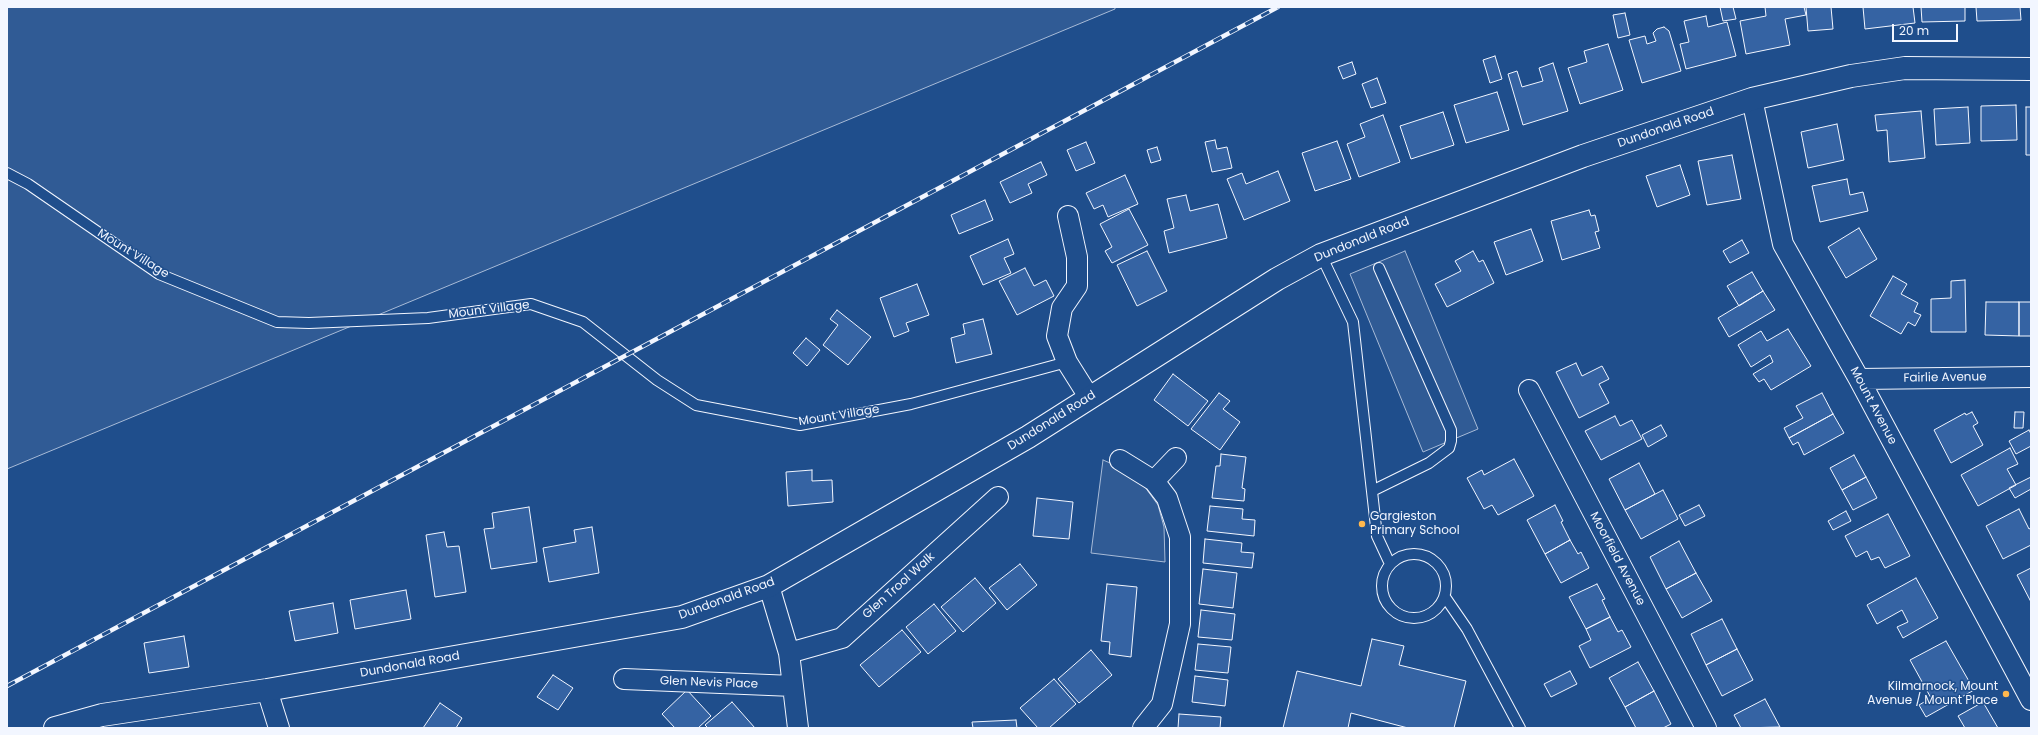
<!DOCTYPE html>
<style>
body{margin:0}
#map{position:relative;width:2038px;height:735px;overflow:hidden;background:#1f4e8c;font-family:Poppins,sans-serif}
canvas{display:block}
.frame{position:absolute;inset:0;border:8px solid #f2f6ff;pointer-events:none}
.scale{position:absolute;left:1892px;top:24px;width:66px;height:18px;box-sizing:border-box;border:2px solid #f2f6ff;border-top:0;padding-left:5px;font-size:12px;line-height:14px;white-space:nowrap;color:#f2f6ff;-webkit-text-stroke:3px #1f4e8c;paint-order:stroke}
</style>
<div id="map">
<canvas width="2038" height="735"></canvas>
<div class="frame"></div>
<div class="scale">20 m</div>
</div>
<script>
const ctx = document.querySelector('canvas').getContext('2d');
ctx.lineJoin = 'round';
function fillPath(path, color) {
  ctx.fillStyle = color;
  ctx.fill(path, 'evenodd');
}
function shape(rows) {
  const path = new Path2D();
  for (const r of rows) {
    if (r.length === 3) {
      path.moveTo(r[0] + r[2], r[1]);
      path.arc(r[0], r[1], r[2], 0, 2 * Math.PI);
      continue;
    }
    path.moveTo(r[0], r[1]);
    for (let i = 2; i < r.length; i += 2) path.lineTo(r[i], r[i + 1]);
  }
  return path;
}
function stroke(path, color, width, dash) {
  ctx.strokeStyle = color;
  ctx.lineWidth = width;
  ctx.lineCap = dash ? 'butt' : 'round';
  ctx.setLineDash(dash || []);
  ctx.stroke(path);
}
function label(font, color, halo, rows, align = 'center') {
  ctx.font = font + ' Poppins,sans-serif';
  ctx.lineWidth = 3;
  ctx.setLineDash([]);
  ctx.textBaseline = 'middle';
  ctx.strokeStyle = halo;
  ctx.fillStyle = color;
  for (const [text, x, y, turn = 0] of rows) {
    ctx.save();
    ctx.translate(x, y);
    ctx.rotate((+turn || 0) * Math.PI / 180);
    ctx.textAlign = isNaN(turn) ? turn : align;
    if (halo) ctx.strokeText(text, 0, 0);
    ctx.fillText(text, 0, 0);
    ctx.restore();
  }
}
const built = shape([
 [7,7,1115,7,1115,9,7,469,7,7],
 [1405,251,1478,429,1423,452,1350,274,1405,251],
 [1103,460,1115,465,1142,483,1158,505,1164,527,1165,562,1091,553,1103,460]
]);
fillPath(built, '#305b95');
stroke(built, '#a8bbd7', 1);
const building = shape([
 [1720,7,1733,7,1736,19,1723,21,1720,7],
 [1765,7,1804,7,1806,15,1785,19,1790,45,1746,54,1740,21,1766,16,1765,7],
 [1806,7,1831,7,1833,29,1808,31,1806,7],
 [1863,7,1913,7,1915,23,1865,29,1863,7],
 [1921,7,1965,7,1965,21,1922,22,1921,7],
 [1976,7,2020,7,2021,20,1977,21,1976,7],
 [1625,13,1630,35,1618,38,1613,15,1625,13],
 [1706,16,1708,27,1727,22,1736,56,1686,69,1680,44,1689,42,1684,21,1706,16],
 [1664,27,1669,31,1681,71,1642,83,1629,40,1645,36,1647,44,1656,41,1653,33,1657,29,1664,27],
 [1608,44,1623,90,1580,104,1568,68,1587,62,1584,51,1608,44],
 [1495,56,1502,79,1490,83,1483,60,1495,56],
 [1352,62,1356,74,1343,79,1338,67,1352,62],
 [1553,63,1568,111,1523,125,1508,74,1517,71,1522,87,1543,81,1539,68,1553,63],
 [1377,78,1386,103,1371,108,1362,84,1377,78],
 [1497,92,1509,130,1466,143,1454,105,1497,92],
 [2016,105,2017,140,1981,141,1981,106,2016,105],
 [1968,107,1970,143,1936,145,1934,109,1968,107],
 [2026,107,2031,107,2031,155,2026,155,2026,107],
 [1921,111,1925,158,1889,162,1887,130,1877,131,1875,115,1921,111],
 [1443,112,1454,145,1411,159,1400,126,1443,112],
 [1383,115,1400,162,1359,177,1347,144,1365,137,1360,124,1383,115],
 [1837,124,1844,160,1808,168,1801,132,1837,124],
 [1215,140,1217,149,1227,147,1232,168,1212,172,1205,142,1215,140],
 [1337,141,1351,179,1315,191,1302,153,1337,141],
 [1086,142,1095,163,1076,171,1067,150,1086,142],
 [1157,147,1161,160,1151,163,1147,150,1157,147],
 [1732,155,1741,199,1707,205,1698,161,1732,155],
 [1041,162,1047,175,1028,184,1032,193,1010,203,1000,182,1041,162],
 [1680,165,1690,195,1657,207,1646,176,1680,165],
 [1278,171,1290,201,1244,220,1227,179,1242,173,1246,184,1278,171],
 [1125,175,1138,204,1108,217,1103,205,1094,209,1086,193,1125,175],
 [1847,179,1850,195,1863,192,1868,211,1820,222,1812,186,1847,179],
 [1186,195,1190,211,1218,204,1227,238,1169,253,1164,231,1174,228,1167,199,1186,195],
 [985,200,993,220,959,234,951,215,985,200],
 [1129,209,1148,245,1112,263,1105,251,1112,247,1100,224,1129,209],
 [1589,210,1591,216,1595,215,1599,231,1595,232,1600,248,1562,260,1551,221,1589,210],
 [1859,228,1877,259,1846,278,1828,247,1859,228],
 [1531,229,1543,261,1506,275,1494,242,1531,229],
 [1008,239,1014,254,1004,258,1011,273,983,285,970,256,1008,239],
 [1742,240,1749,253,1730,263,1723,251,1742,240],
 [1147,251,1167,291,1137,306,1117,265,1147,251],
 [1473,251,1479,262,1483,260,1494,283,1447,307,1435,284,1461,271,1455,261,1473,251],
 [1025,268,1034,286,1046,280,1054,296,1017,315,999,281,1025,268],
 [1752,272,1763,291,1739,306,1727,286,1752,272],
 [1893,276,1907,284,1901,294,1918,303,1914,312,1921,315,1915,326,1908,322,1901,334,1870,316,1893,276],
 [1965,280,1966,332,1931,332,1931,299,1951,298,1951,281,1965,280],
 [917,284,929,315,906,323,909,331,894,337,880,298,917,284],
 [1763,291,1775,310,1729,337,1718,318,1763,291],
 [1986,302,2019,302,2019,336,1985,335,1986,302],
 [2019,302,2031,302,2031,336,2019,336,2019,302],
 [837,310,871,337,848,365,823,345,838,325,830,319,837,310],
 [983,319,992,354,956,363,951,338,965,334,963,324,983,319],
 [1788,329,1811,366,1771,390,1764,379,1759,382,1753,374,1773,362,1770,355,1751,367,1738,345,1761,331,1767,341,1788,329],
 [806,338,820,350,807,366,793,353,806,338],
 [1576,363,1582,376,1602,366,1609,379,1599,384,1609,403,1579,418,1556,372,1576,363],
 [1173,374,1208,401,1188,426,1154,400,1173,374],
 [1219,393,1230,401,1223,409,1240,422,1220,450,1191,429,1219,393],
 [1822,393,1833,414,1789,438,1784,428,1803,418,1796,406,1822,393],
 [1972,412,1978,423,1973,426,1983,445,1951,463,1934,430,1965,413,1966,415,1972,412],
 [2015,412,2024,412,2023,428,2014,428,2015,412],
 [1833,414,1844,433,1804,455,1798,442,1793,445,1789,438,1833,414],
 [1615,416,1620,426,1632,420,1642,439,1601,460,1585,431,1615,416],
 [1661,425,1667,436,1648,447,1642,435,1661,425],
 [2029,430,2031,434,2031,446,2016,454,2009,441,2029,430],
 [2010,448,2018,464,2007,469,2016,485,1978,506,1961,475,2010,448],
 [1221,454,1246,457,1242,488,1245,489,1244,501,1212,498,1216,466,1220,466,1221,454],
 [1854,455,1866,477,1842,490,1830,468,1854,455],
 [1514,459,1534,496,1498,515,1492,505,1484,509,1467,478,1482,470,1484,475,1514,459],
 [1639,463,1655,494,1625,510,1609,479,1639,463],
 [812,470,812,481,832,480,833,502,788,506,786,472,812,470],
 [1866,477,1877,498,1853,510,1842,490,1866,477],
 [2031,477,2031,489,2015,498,2009,488,2031,477],
 [1663,490,1678,519,1641,539,1625,510,1663,490],
 [1037,498,1073,502,1069,539,1033,536,1037,498],
 [1555,505,1563,521,1561,522,1570,540,1545,554,1527,520,1555,505],
 [1699,505,1705,516,1685,526,1679,515,1699,505],
 [1210,506,1243,509,1242,519,1255,520,1254,536,1207,531,1210,506],
 [529,507,537,562,491,569,484,529,494,528,492,513,529,507],
 [2019,509,2029,529,2031,528,2031,545,2003,559,1986,526,2019,509],
 [1846,511,1851,521,1833,530,1828,521,1846,511],
 [1888,514,1910,556,1885,568,1879,557,1871,560,1867,551,1856,557,1845,536,1888,514],
 [592,527,599,573,549,582,543,548,576,542,574,530,592,527],
 [444,532,447,547,459,546,466,592,435,597,426,535,444,532],
 [1205,539,1242,543,1241,552,1254,553,1252,568,1203,563,1205,539],
 [1570,540,1578,554,1581,552,1589,568,1561,583,1545,554,1570,540],
 [1679,541,1696,573,1666,589,1650,557,1679,541],
 [1020,564,1037,585,1007,610,989,588,1020,564],
 [2031,568,2031,602,2017,575,2031,568],
 [1203,569,1237,573,1233,608,1199,604,1203,569],
 [1696,573,1712,601,1682,618,1666,589,1696,573],
 [975,578,996,603,963,632,941,607,975,578],
 [1916,578,1938,618,1903,638,1897,627,1908,622,1902,610,1877,624,1867,605,1916,578],
 [1107,584,1137,587,1131,657,1109,654,1110,642,1101,641,1107,584],
 [1597,584,1605,599,1602,600,1610,617,1586,629,1569,597,1597,584],
 [406,590,411,619,355,629,350,600,406,590],
 [333,603,338,633,295,641,289,611,333,603],
 [934,604,956,631,928,654,906,627,934,604],
 [1201,610,1235,614,1232,640,1198,637,1201,610],
 [1610,617,1618,632,1622,630,1631,647,1590,668,1579,646,1591,640,1586,629,1610,617],
 [1722,619,1737,649,1706,665,1691,634,1722,619],
 [902,630,921,652,879,687,860,665,902,630],
 [184,636,189,667,149,673,144,643,184,636],
 [1372,639,1404,646,1399,665,1466,681,1454,728,1408,728,1351,713,1348,728,1283,728,1297,671,1361,686,1372,639],
 [1946,641,1974,690,1926,717,1919,705,1931,698,1910,660,1946,641],
 [1198,644,1231,647,1228,673,1195,670,1198,644],
 [1737,649,1753,680,1722,696,1706,665,1737,649],
 [1091,650,1112,675,1079,703,1058,679,1091,650],
 [1638,662,1654,691,1625,707,1609,678,1638,662],
 [1570,671,1577,684,1551,697,1544,684,1570,671],
 [553,675,573,688,558,710,537,697,553,675],
 [1195,676,1228,680,1225,706,1192,702,1195,676],
 [1054,679,1076,704,1049,728,1038,728,1020,708,1054,679],
 [687,690,711,716,698,728,675,728,662,714,687,690],
 [1654,691,1671,724,1663,728,1636,728,1625,707,1654,691],
 [1765,699,1780,727,1741,728,1734,715,1765,699],
 [732,702,755,728,708,728,705,725,732,702],
 [1983,702,1998,728,1965,728,1958,716,1983,702],
 [440,703,462,718,456,728,423,728,440,703],
 [1179,714,1221,717,1220,728,1178,728,1179,714],
 [1016,720,1017,728,973,728,972,722,1016,720]
]);
fillPath(building, '#3563a3');
stroke(building, '#f2f6ff', 1);
const lane = shape([
 [7,173,28,184,159,274,277,322,309,323,428,318,531,304,583,322,657,380,696,405,800,425,911,404,1067,362],
 [1321,255,1353,322,1377,536,1390,564],
 [1372,491,1429,463,1449,448,1451,441,1451,430,1379,268],
 [1414,586,32],
 [1445,597,1467,629,1520,728]
]);
const street = shape([
 [1752,99,1783,244,1859,379,2031,700],
 [1068,216,1077,257,1077,286,1062,308,1057,336,1067,362,1089,397],
 [1859,379,2031,377],
 [1529,390,1706,728],
 [1120,460,1154,481,1167,498,1180,537,1180,624,1162,704,1143,728],
 [1154,481,1176,458],
 [769,586,789,653,798,728],
 [789,653,842,638,998,497],
 [624,679,793,686],
 [267,690,279,728]
]);
const primary = shape([
 [55,728,102,715,267,690,682,617,769,586,1028,437,1277,279,1321,255,1583,156,1752,99,1851,76,1905,68,2031,69]
]);
stroke(lane, '#f2f6ff', 12);
stroke(street, '#f2f6ff', 22);
stroke(primary, '#f2f6ff', 24);
stroke(lane, '#1f4e8c', 10);
stroke(street, '#1f4e8c', 20);
stroke(primary, '#1f4e8c', 22);
const rail = shape([
 [7,686,1278,7]
]);
stroke(rail, '#f2f6ff', 4.5);
stroke(rail, '#1f4e8c', 3, [9]);
for (const [x, y, r, color] of [
 [1362,524,4,"#ffb74d"],
 [2006,694,4,"#ffb74d"]
]) {
  const dot = new Path2D();
  dot.arc(x, y, r, 0, 2 * Math.PI);
  ctx.fillStyle = color;
  ctx.fill(dot);
  stroke(dot, '#1f4e8c', 1.5);
}
label('12px', '#f2f6ff', '#1f4e8c', [
 ["Dundonald Road",1666,128,-19],
 ["Dundonald Road",1362,240,-22],
 ["Mount Village",133,254,32],
 ["Mount Village",489,310,-7],
 ["Fairlie Avenue",1945,378,-1],
 ["Mount Avenue",1873,406,62],
 ["Mount Village",839,416,-9],
 ["Dundonald Road",1052,421,-32],
 ["Moorfield Avenue",1617,559,62],
 ["Glen Trool Walk",899,586,-42],
 ["Dundonald Road",727,599,-20],
 ["Dundonald Road",410,665,-10],
 ["Glen Nevis Place",709,683,2]
]);
label('12px', '#f2f6ff', '#1f4e8c', [
 ["Gargieston",1370,517],
 ["Primary School",1370,531],
 ["Kilmarnock, Mount",1998,687,"right"],
 ["Avenue / Mount Place",1998,701,"right"]
], 'left');
</script>
